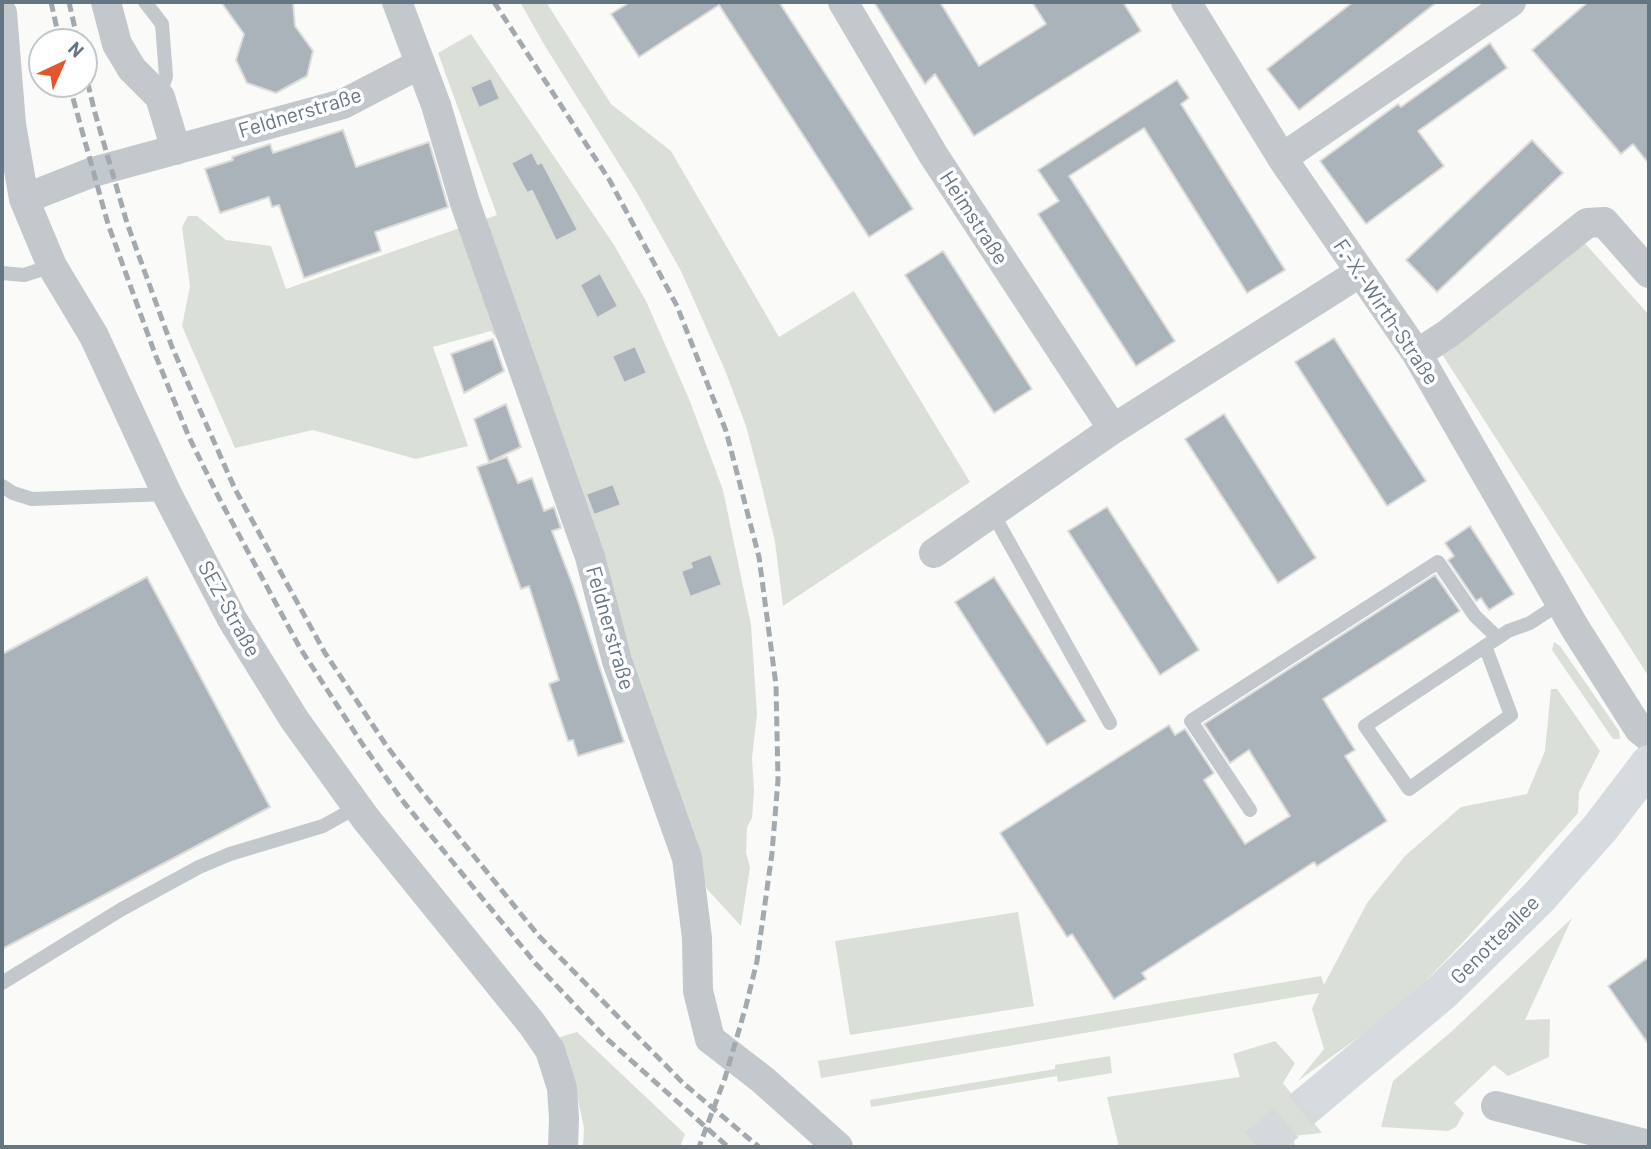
<!DOCTYPE html>
<meta charset="utf-8">
<style>
body{margin:0}
#map{position:relative;width:1651px;height:1149px;overflow:hidden;background:#fafaf8;font-family:Barlow,sans-serif}
canvas{display:block}
.frame{position:absolute;inset:0;border:4px solid #657683;pointer-events:none}
.north{position:absolute;left:28px;top:28px;width:70px;height:70px;box-sizing:border-box;background:#fff;border:2px solid #c1c8cd;border-radius:50%;rotate:44deg;font-size:19px;font-weight:700;line-height:28px;text-align:center;color:#657683}
.north::after{content:'';display:block;margin:auto;width:24px;height:32px;background:#e4572e;clip-path:polygon(50% 0,100% 100%,50% 72%,0 100%)}
</style>
<div id="map">
<canvas width="1651" height="1149"></canvas>
<div class="frame"></div>
<div class="north">N</div>
</div>
<script>
const ctx = document.querySelector('canvas').getContext('2d');
ctx.lineJoin = 'round';
function fillPath(path, color) {
  ctx.fillStyle = color;
  ctx.fill(path, 'evenodd');
}
function shape(rows) {
  const path = new Path2D();
  for (const r of rows) {
    path.moveTo(r[0], r[1]);
    for (let i = 2; i < r.length; i += 2) path.lineTo(r[i], r[i + 1]);
  }
  return path;
}
function stroke(path, color, width, dash) {
  ctx.strokeStyle = color;
  ctx.lineWidth = width;
  ctx.lineCap = dash ? 'butt' : 'round';
  ctx.setLineDash(dash || []);
  ctx.stroke(path);
}
function label(font, color, halo, rows, align = 'center') {
  ctx.font = font + ' Barlow,sans-serif';
  ctx.lineWidth = 7;
  ctx.setLineDash([]);
  ctx.textBaseline = 'middle';
  ctx.strokeStyle = halo;
  ctx.fillStyle = color;
  for (const [text, x, y, turn = 0] of rows) {
    ctx.save();
    ctx.translate(x, y);
    ctx.rotate((+turn || 0) * Math.PI / 180);
    ctx.textAlign = isNaN(turn) ? turn : align;
    if (halo) ctx.strokeText(text, 0, 0);
    ctx.fillText(text, 0, 0);
    ctx.restore();
  }
}
fillPath(shape([
 [520,2,546,2,611,104,671,151,779,337,854,291,970,482,783,606,775,542,761,483,746,426,725,370,681,271,636,191,545,46],
 [471,34,614,245,646,301,689,399,723,490,751,625,757,714,752,758,754,791,752,818,747,827,746,853,750,867,741,926,707,889,616,615,505,350,491,331,433,347,468,446,416,459,313,430,235,448,182,326,190,286,182,227,188,216,197,216,226,240,271,246,286,289,497,215,438,53],
 [1582,240,1649,315,1649,677,1440,351],
 [1554,642,1560,646,1619,731,1620,739,1613,739,1552,650],
 [1551,689,1557,689,1600,751,1579,792,1578,813,1467,938,1403,1005,1298,1081,1324,1049,1312,1009,1319,993,821,1078,818,1061,1321,976,1324,985,1367,903,1405,856,1461,807,1527,794,1545,751],
 [1018,912,1034,1006,850,1035,835,941],
 [1572,918,1525,1020,1550,1019,1549,1057,1508,1076,1494,1065,1454,1103,1464,1113,1456,1127,1448,1131,1381,1127,1393,1081,1451,1032],
 [577,1032,685,1134,680,1147,583,1147,584,1128,577,1095,557,1038],
 [1275,1041,1295,1063,1283,1083,1322,1133,1293,1136,1295,1145,1252,1147,1119,1147,1107,1097,1240,1077,1233,1054],
 [1110,1056,1112,1073,1058,1082,1057,1076,871,1107,870,1100,1055,1069,1055,1065]
]), '#dadfd7');
const building = shape([
 [221,2,293,2,295,26,313,51,307,76,276,93,247,83,236,60,244,34,221,2],
 [630,2,779,2,913,209,869,237,719,5,639,57,611,14,630,2],
 [874,2,940,2,979,66,1046,24,1032,2,1123,2,1141,31,974,136,935,74,925,84,874,2],
 [1353,2,1437,2,1299,110,1267,69,1353,2],
 [1588,2,1649,2,1649,164,1633,144,1621,154,1532,50,1588,2],
 [1490,43,1507,68,1418,131,1444,166,1366,224,1320,161,1398,104,1401,107,1490,43],
 [491,78,500,99,479,108,470,87,491,78],
 [1177,80,1189,98,1181,104,1285,270,1247,293,1144,128,1069,176,1175,341,1136,366,1038,214,1059,201,1038,170,1177,80],
 [343,130,356,167,429,142,448,207,375,232,381,251,304,278,279,205,272,207,269,197,220,213,205,169,233,160,232,157,270,144,273,153,343,130],
 [1532,140,1563,173,1437,292,1406,260,1532,140],
 [532,152,538,164,542,162,578,230,556,241,532,191,527,193,511,163,532,152],
 [943,251,1032,389,994,413,905,275,943,251],
 [600,273,618,306,597,318,580,285,600,273],
 [1334,338,1426,481,1387,506,1295,362,1334,338],
 [493,339,504,371,464,393,451,354,493,339],
 [635,346,647,373,624,383,612,356,635,346],
 [506,404,521,447,489,462,474,419,506,404],
 [1224,414,1316,558,1278,583,1185,439,1224,414],
 [507,457,518,483,532,478,544,511,554,507,561,528,552,531,573,586,624,742,578,756,573,740,568,741,549,684,559,680,529,586,521,589,477,467,507,457],
 [613,484,621,505,594,515,586,494,613,484],
 [1107,507,1199,650,1160,675,1068,531,1107,507],
 [1470,526,1514,594,1489,610,1481,598,1476,601,1448,560,1454,556,1445,543,1470,526],
 [711,554,722,585,690,597,681,571,692,567,690,562,711,554],
 [1435,575,1460,611,1323,699,1355,750,1345,756,1387,821,1317,866,1314,862,1142,973,1146,979,1114,999,1072,934,1067,937,1000,833,1169,725,1175,735,1185,729,1214,773,1204,780,1245,844,1290,816,1249,750,1230,763,1204,724,1435,575],
 [147,577,270,807,2,949,2,654,147,577],
 [994,577,1086,721,1047,745,955,602,994,577],
 [1649,957,1649,1045,1608,986,1649,957]
]);
fillPath(building, '#aab3b9');
stroke(building, '#dcdcda', 2);
stroke(shape([
 [1257,1147,1319,1095]
]), '#d5d9db', 38, [38, 19]);
stroke(shape([
 [145,2,162,24,166,76,160,96],
 [2,273,24,275,52,266],
 [2,486,13,493,32,499,167,494],
 [992,512,1110,723],
 [1485,646,1511,715,1409,789,1365,726,1490,643,1508,631,1530,623,1562,602],
 [1250,810,1191,721,1438,562,1475,616,1498,638],
 [2,983,122,909,199,867,230,854,323,826,357,807]
]), '#c3c8cc', 14);
stroke(shape([
 [106,2,117,44,132,69,160,97,176,150],
 [397,2,436,105,465,203,590,557,617,661,687,858,697,938,698,991,710,1039,763,1080,838,1147],
 [843,2,934,156,1113,429,1359,273],
 [1186,2,1282,158,1417,354,1575,628,1639,729,1649,737],
 [2,13,11,124,24,199,52,266,94,336,167,494,232,619,294,719,366,819,532,1024,550,1050,562,1088,564,1118,563,1147],
 [1282,158,1511,2],
 [24,199,93,172,343,104,420,64],
 [1417,354,1449,333,1587,223,1604,222,1649,273],
 [934,553,1113,429],
 [1496,1106,1649,1145]
]), '#c3c8cc', 30);
stroke(shape([
 [1319,1095,1442,992,1538,898,1601,827,1649,764]
]), '#d6dbdf', 38);
stroke(shape([
 [51,2,60,42],
 [69,2,78,42],
 [494,2,610,181,677,306,726,431,759,557,776,685,778,780,772,853,757,961,746,1006,725,1078,699,1147],
 [84,68,95,113,127,223,172,347,235,489,325,653,386,745,418,787,538,935,683,1083,759,1147],
 [69,84,108,224,155,354,189,437,219,498,300,648,363,745,402,800,536,964,606,1038,728,1147]
]), '#a2aab0', 5, [10, 5]);
label('21px', '#657683', '#fff', [
 ["Feldnerstraße",300,113,-17],
 ["Heimstraße",974,218,57],
 ["F.-X.-Wirth-Straße",1386,312,56],
 ["SEZ-Straße",229,609,61],
 ["Feldnerstraße",610,628,74],
 ["Genotteallee",1495,940,-45]
]);
</script>
